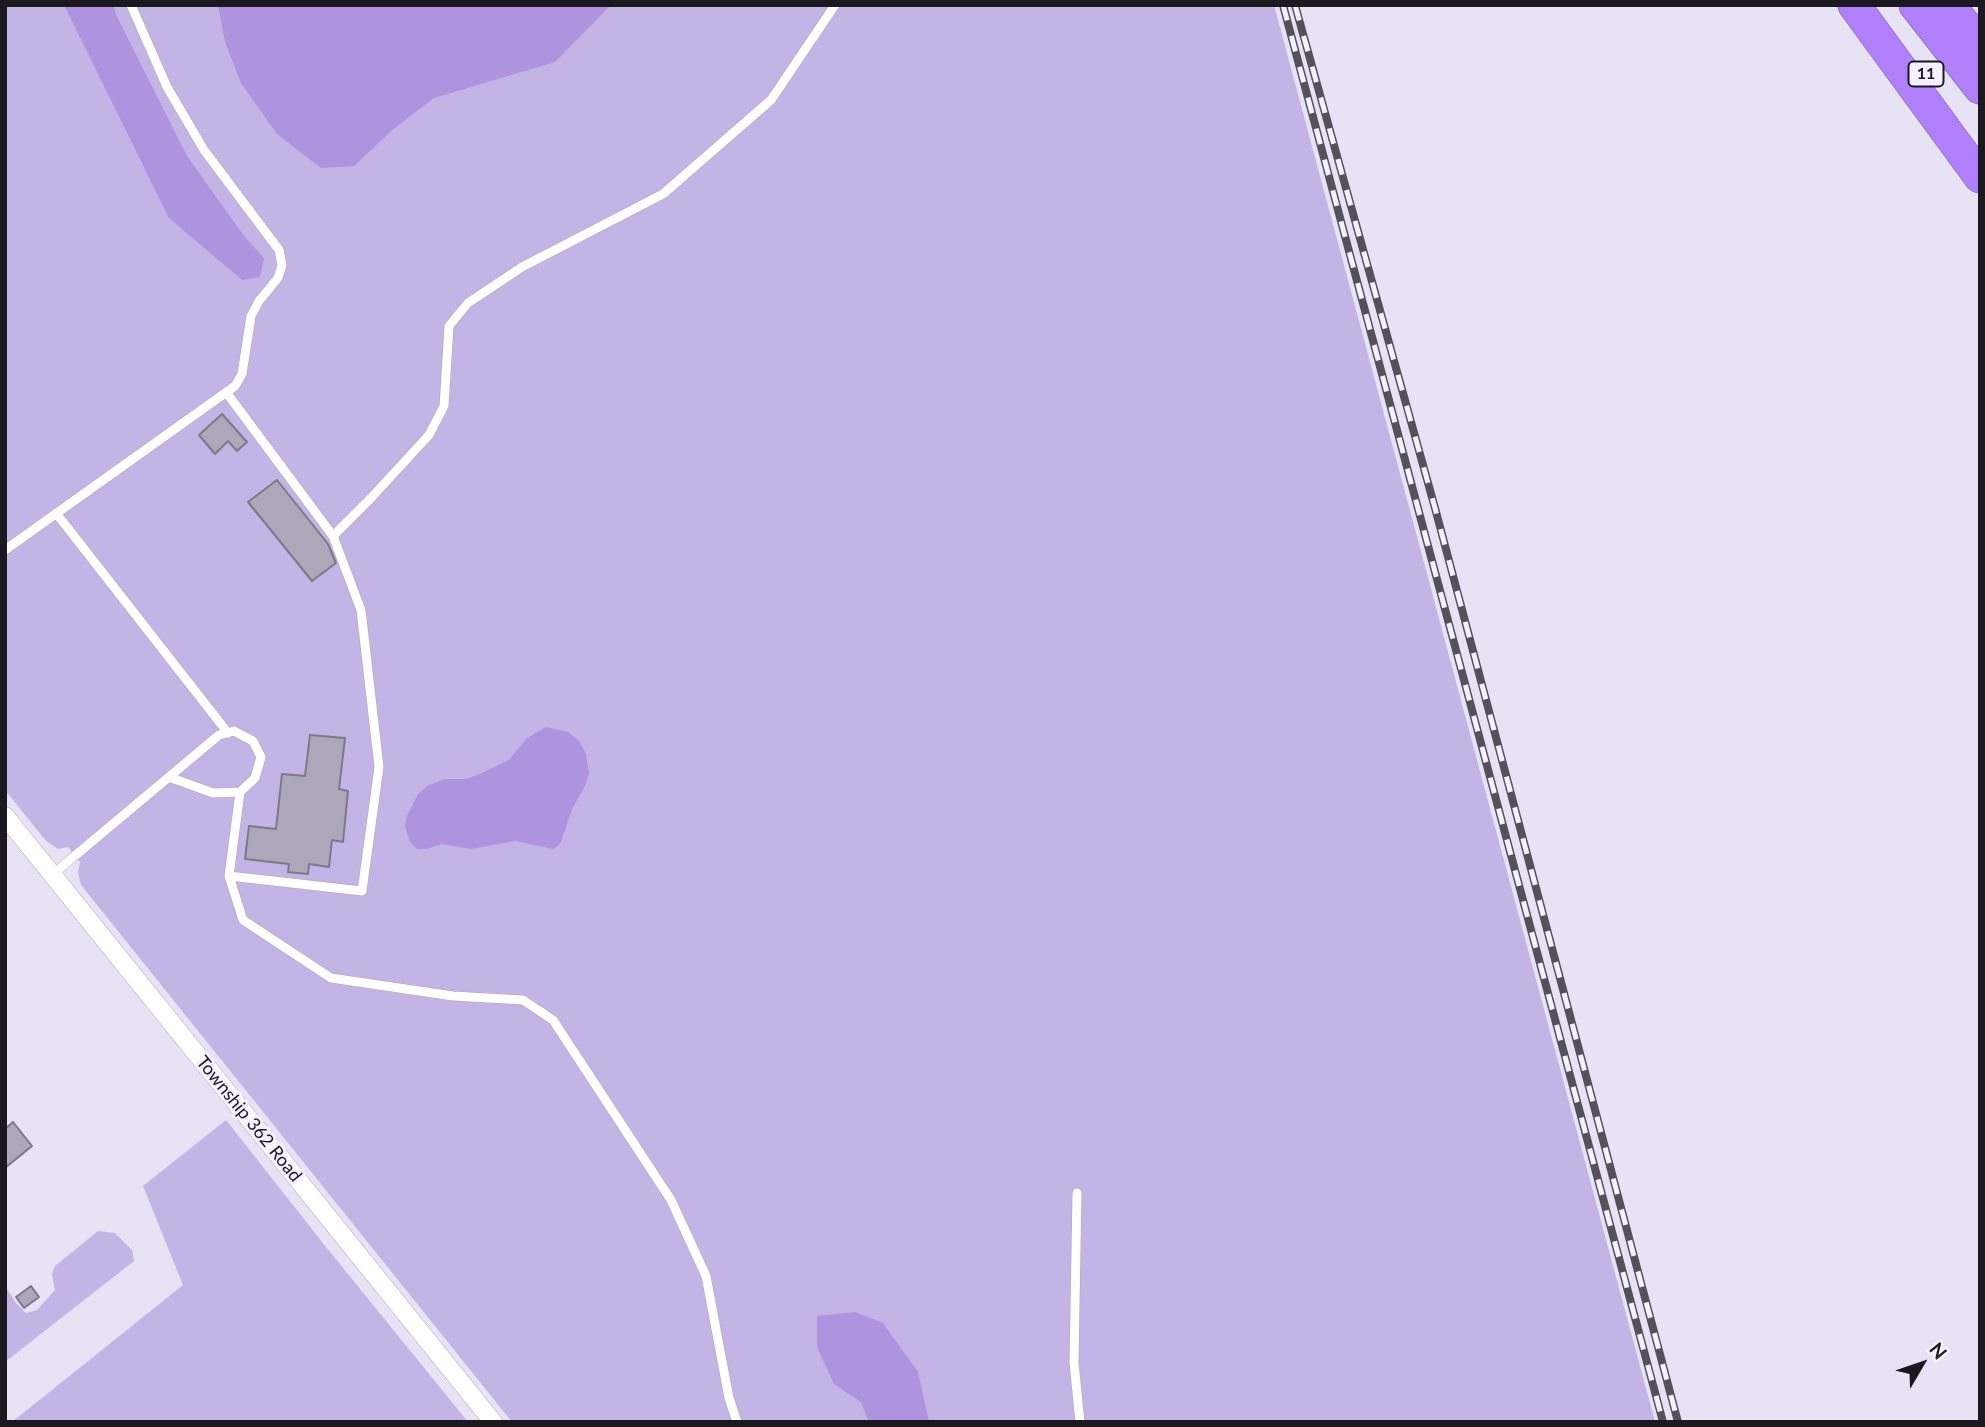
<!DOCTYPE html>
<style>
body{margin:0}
#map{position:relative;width:1985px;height:1427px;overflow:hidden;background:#e7e2f4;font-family:Lato,sans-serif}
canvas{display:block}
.frame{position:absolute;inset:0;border:7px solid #1b1920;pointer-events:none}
.north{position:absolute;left:1887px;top:1329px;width:70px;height:70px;-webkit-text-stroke:5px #f4f0ff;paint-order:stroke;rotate:51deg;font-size:19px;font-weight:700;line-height:28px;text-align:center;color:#1b1920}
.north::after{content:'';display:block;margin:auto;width:24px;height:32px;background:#1b1920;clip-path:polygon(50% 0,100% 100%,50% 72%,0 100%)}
</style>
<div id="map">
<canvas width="1985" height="1427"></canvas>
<div class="frame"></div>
<div class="north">N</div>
</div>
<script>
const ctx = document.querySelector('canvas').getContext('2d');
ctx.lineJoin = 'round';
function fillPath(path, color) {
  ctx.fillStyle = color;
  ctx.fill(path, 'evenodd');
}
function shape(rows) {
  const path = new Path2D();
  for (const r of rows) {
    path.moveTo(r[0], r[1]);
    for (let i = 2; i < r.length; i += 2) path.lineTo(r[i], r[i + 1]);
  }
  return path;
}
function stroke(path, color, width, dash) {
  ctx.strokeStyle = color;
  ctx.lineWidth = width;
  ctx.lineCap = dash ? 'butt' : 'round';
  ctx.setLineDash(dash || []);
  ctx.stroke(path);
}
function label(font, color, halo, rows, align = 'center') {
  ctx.font = font + ' Lato,sans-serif';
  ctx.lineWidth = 6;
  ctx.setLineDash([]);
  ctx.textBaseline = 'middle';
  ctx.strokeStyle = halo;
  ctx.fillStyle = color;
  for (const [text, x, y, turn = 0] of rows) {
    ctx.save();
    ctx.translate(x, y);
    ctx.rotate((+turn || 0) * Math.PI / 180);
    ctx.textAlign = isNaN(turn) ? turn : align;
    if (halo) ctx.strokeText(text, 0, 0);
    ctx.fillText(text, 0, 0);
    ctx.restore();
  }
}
fillPath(shape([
 [5,5,1274,5,1655,1422,512,1422,81,885,78,872,80,862,68,847,58,849,46,841,5,790],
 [226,1120,322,1242,468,1422,12,1422,183,1285,143,1186],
 [98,1231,115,1233,132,1250,134,1261,5,1362,5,1286,16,1303,26,1313,37,1310,55,1290,52,1274,55,1266]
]), '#c4b3e5');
fillPath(shape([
 [64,5,113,5,118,19,187,156,244,236,264,258,260,277,242,280,169,218],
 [218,5,611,5,555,62,434,98,391,131,354,166,321,168,277,134,241,83,225,42],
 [546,727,568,732,579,741,586,754,589,774,584,788,573,807,560,844,553,849,515,841,471,849,442,844,427,849,417,849,410,842,405,826,407,816,418,794,427,786,445,779,466,779,482,773,509,760,527,738],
 [855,1312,883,1323,918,1372,929,1422,869,1422,861,1402,834,1384,817,1347,817,1316]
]), '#ae93de');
const building = shape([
 [222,414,247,442,237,451,228,441,215,454,199,435,222,414],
 [277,480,328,544,336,563,312,581,248,502,277,480],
 [310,735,345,738,339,789,348,791,343,842,332,840,329,867,309,864,308,874,288,872,289,864,245,859,249,826,276,829,282,774,305,776,310,735],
 [13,1122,32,1146,5,1168,5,1129,13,1122],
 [31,1286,39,1297,24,1308,16,1297,31,1286]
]);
fillPath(building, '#ada8b9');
stroke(building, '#7d7889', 2);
const service = shape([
 [226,392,333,536,361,610,379,767,362,891,229,876,240,792],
 [56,513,228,733],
 [333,536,371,498,429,435,444,406,449,326,468,303,522,267,663,194,771,100,835,5],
 [5,550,235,386,242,374,251,316,259,301,278,278,282,265,279,250,204,150,167,87,131,5],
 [52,875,219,735,234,731,253,741,261,757,255,778,240,792,213,793,169,777],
 [229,876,243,920,331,978,453,996,523,1000,553,1020,671,1200,706,1276,729,1398,737,1422],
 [1077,1193,1074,1363,1080,1422]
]);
const minor = shape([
 [5,816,493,1422]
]);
const motorway = shape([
 [1854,5,1980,177],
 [1915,5,1980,88],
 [1949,5,1980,44]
]);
stroke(service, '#aca6b8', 10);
stroke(minor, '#aca6b8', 19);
stroke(motorway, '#7c5cae', 33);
stroke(service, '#fff', 9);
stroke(minor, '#fff', 18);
stroke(motorway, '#b080fa', 32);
const rail = shape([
 [1283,5,1663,1422],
 [1295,5,1435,508,1678,1422]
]);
stroke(rail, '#54515b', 8);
stroke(rail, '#f4f0ff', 5, [16]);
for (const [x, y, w] of [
 [1926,74,35]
]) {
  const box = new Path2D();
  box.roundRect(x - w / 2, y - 12.5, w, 25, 5);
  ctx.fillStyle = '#f4f0ff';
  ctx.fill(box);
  stroke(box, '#1b1920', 2);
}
label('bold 16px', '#1b1920', null, [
 ["11",1926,74]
]);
label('18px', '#1b1920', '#f4f0ff', [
 ["Township 362 Road",249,1119,51]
]);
</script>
